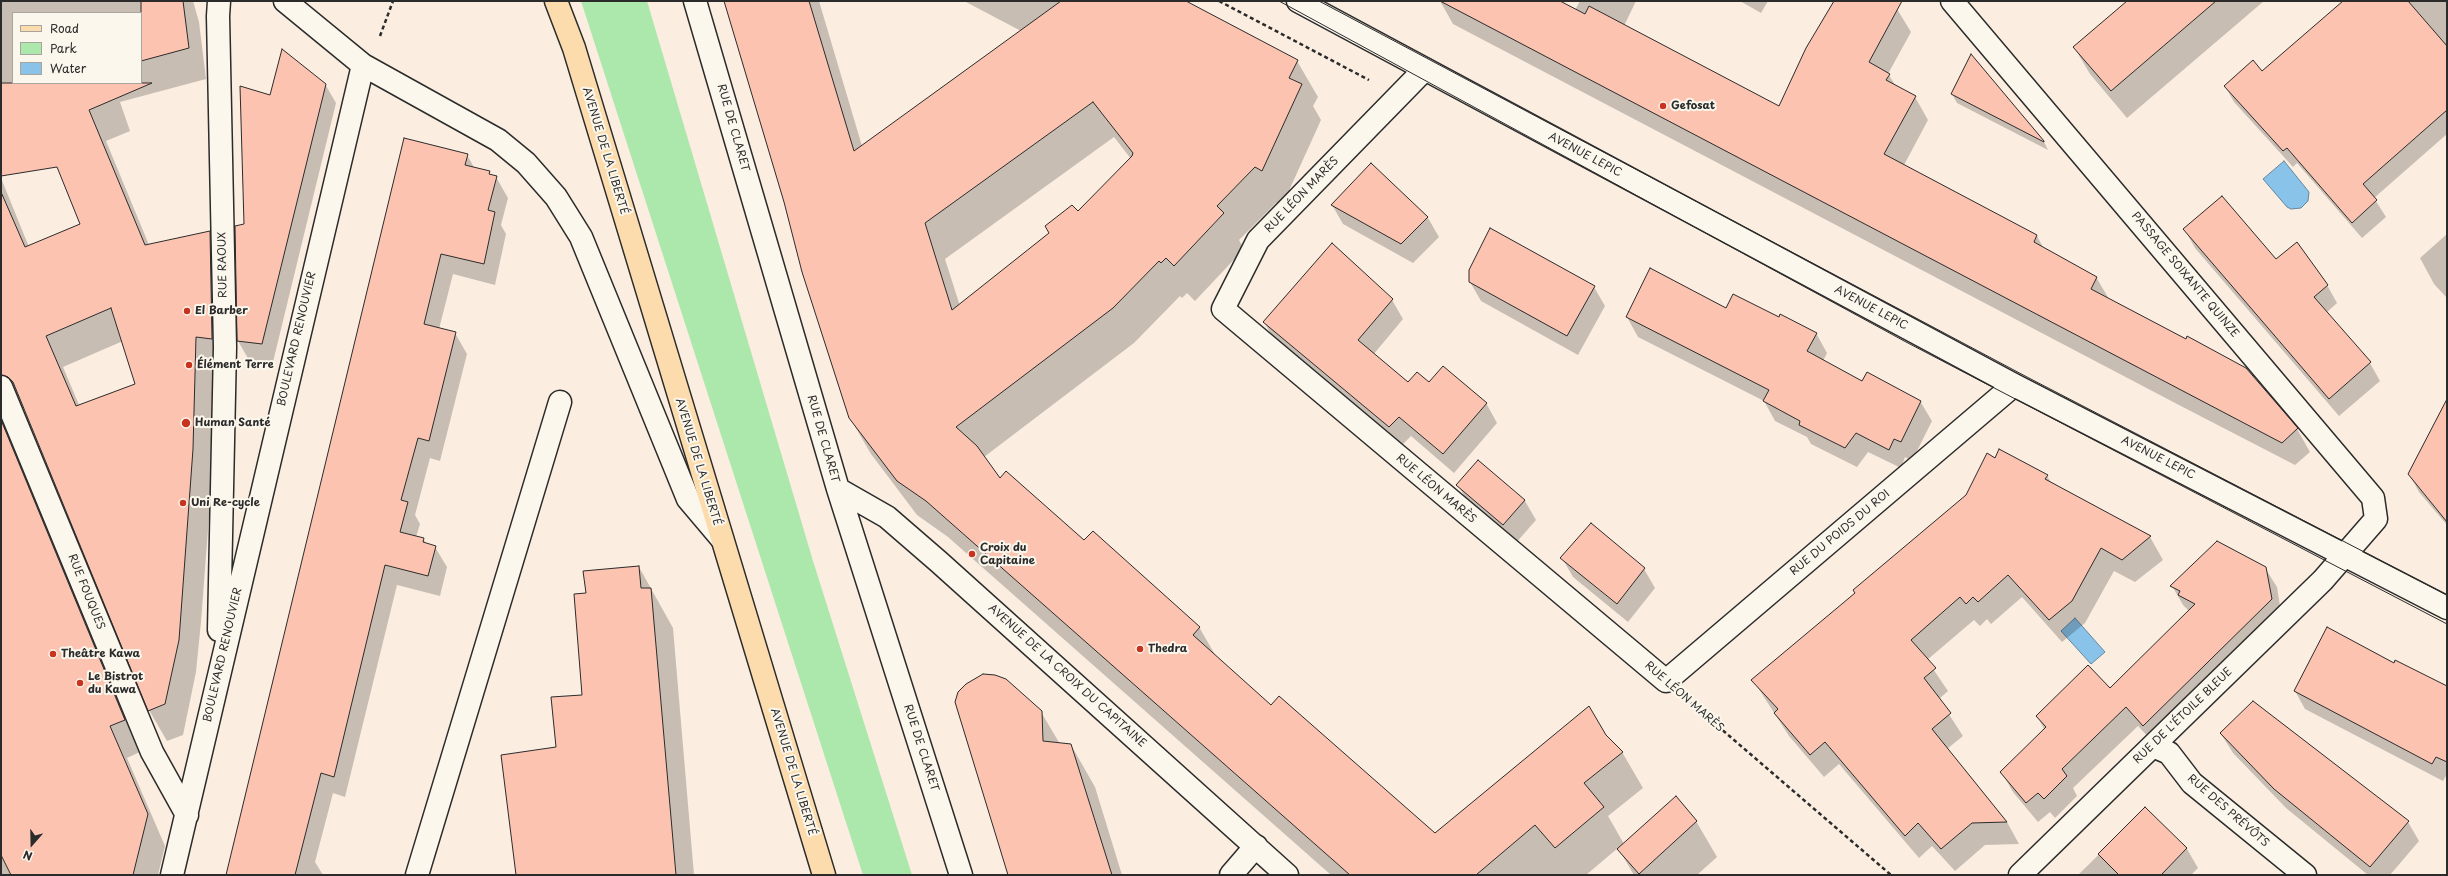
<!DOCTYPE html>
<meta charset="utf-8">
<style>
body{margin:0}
#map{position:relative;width:2448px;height:876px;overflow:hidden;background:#fbede0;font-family:"Playpen Sans",sans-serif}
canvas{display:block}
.frame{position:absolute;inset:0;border:2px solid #2b2b2b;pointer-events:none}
.legend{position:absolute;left:12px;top:12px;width:130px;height:72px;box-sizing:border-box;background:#fbf7ec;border:1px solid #a8a59f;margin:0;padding:5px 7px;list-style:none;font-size:12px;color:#2b2b2b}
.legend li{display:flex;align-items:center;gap:8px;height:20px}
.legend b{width:20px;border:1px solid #a8a59f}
.north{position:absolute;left:12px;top:824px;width:40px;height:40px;-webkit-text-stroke:3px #fbf7ec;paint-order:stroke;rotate:200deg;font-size:11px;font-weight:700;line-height:16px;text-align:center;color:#2b2b2b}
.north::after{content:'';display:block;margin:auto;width:14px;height:18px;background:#2b2b2b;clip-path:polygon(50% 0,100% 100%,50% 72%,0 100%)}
</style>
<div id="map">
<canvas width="2448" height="876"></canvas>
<div class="frame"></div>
<ul class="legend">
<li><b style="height:5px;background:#fcdcac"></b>Road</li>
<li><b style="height:11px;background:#ace7ac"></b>Park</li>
<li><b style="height:11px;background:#8ac3e9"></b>Water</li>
</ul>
<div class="north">N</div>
</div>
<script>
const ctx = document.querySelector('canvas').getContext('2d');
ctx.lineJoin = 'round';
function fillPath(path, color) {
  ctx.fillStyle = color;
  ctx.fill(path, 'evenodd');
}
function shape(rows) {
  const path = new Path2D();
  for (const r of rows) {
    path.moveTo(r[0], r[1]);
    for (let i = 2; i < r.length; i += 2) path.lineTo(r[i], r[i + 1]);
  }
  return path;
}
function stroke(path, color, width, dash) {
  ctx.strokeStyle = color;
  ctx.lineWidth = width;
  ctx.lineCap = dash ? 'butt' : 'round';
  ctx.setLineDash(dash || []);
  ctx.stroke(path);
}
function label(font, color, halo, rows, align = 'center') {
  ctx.font = font + ' "Playpen Sans",sans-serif';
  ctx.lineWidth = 4;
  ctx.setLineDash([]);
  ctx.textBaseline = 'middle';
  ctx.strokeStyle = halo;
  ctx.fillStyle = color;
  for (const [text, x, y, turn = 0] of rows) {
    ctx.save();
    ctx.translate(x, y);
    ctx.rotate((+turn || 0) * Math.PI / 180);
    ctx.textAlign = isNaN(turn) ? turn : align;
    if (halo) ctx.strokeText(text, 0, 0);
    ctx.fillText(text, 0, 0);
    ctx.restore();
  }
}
fillPath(shape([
 [581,1,647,1,813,561,912,875,863,875]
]), '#ace7ac');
const water = shape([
 [2284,161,2309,192,2308,201,2301,208,2291,209,2287,207,2263,179,2284,161],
 [2075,618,2105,652,2091,664,2061,631,2075,618]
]);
fillPath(water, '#8ac3e9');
stroke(water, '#64869d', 1);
fillPath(shape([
 [1,1,193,1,199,22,206,79,120,102,130,131,106,141,149,245,210,232,228,263,201,622,196,672,183,735,167,741,149,710,24,408,15,406,142,751,127,758,165,846,158,875,1,875,1,178,29,247,81,224,37,116,1,128],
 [13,13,141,13,141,83,13,83],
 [123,341,136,384,79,405,63,367],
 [726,1,819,1,862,146,1021,31,964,1,1184,1,1297,61,1318,97,1313,106,1321,120,1282,206,1276,203,1239,240,1244,249,1195,301,1187,293,1182,298,1180,296,1134,343,984,457,1000,479,1199,627,1217,658,1271,707,1435,835,1605,736,1622,752,1643,788,1608,816,1624,844,1696,821,1717,857,1697,875,1634,875,1618,848,1586,875,1331,875,948,537,917,515,871,454,850,418],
 [1114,137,1131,159,1078,213,960,306,945,259],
 [1440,1,1558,1,1575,10,1580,1,1636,1,1624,26,1780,107,1835,1,1883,1,1897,9,1911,32,1888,74,1896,86,1915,97,1928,120,1904,165,2037,236,2044,249,2096,277,2109,299,2297,429,2310,452,2295,465,2177,404,1453,24],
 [1740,1,1768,1,1761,13],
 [2128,1,2264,1,2127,118,2090,74,2074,47],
 [2345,1,2447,1,2447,134,2374,198,2386,217,2362,238,2297,163,2293,167,2234,102,2225,86,2262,72],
 [1971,56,2044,142,2048,150,1957,103,1952,94],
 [325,84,336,103,273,362,249,360,238,341,245,224,271,96],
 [467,155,475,169,489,172,491,176,496,177,508,198,501,225,506,234,495,285,453,274,439,329,455,333,467,354,440,461,430,458,415,515,420,524,416,537,423,539,427,544,435,547,447,567,440,596,397,585,345,797,333,793,315,862,323,875,227,875],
 [1371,164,1428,218,1439,237,1413,263,1343,224,1332,205],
 [2185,230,2276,260,2327,285,2337,303,2326,313,2370,363,2380,381,2339,416,2195,248],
 [2447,234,2447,298,2434,284,2420,258],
 [1470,282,1594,287,1605,306,1578,355,1481,301],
 [1392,300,1403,319,1373,355,1408,384,1429,383,1486,403,1497,423,1454,473,1411,436,1401,446,1275,341,1264,322],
 [1726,309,1779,318,1816,333,1827,353,1823,361,1863,382,1920,401,1932,421,1912,461,1905,457,1901,468,1868,452,1857,467,1811,444,1807,437,1775,421,1764,401,1638,337,1627,317],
 [2447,430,2447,525,2419,492,2409,474],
 [1995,459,2047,476,2052,484,2150,537,2163,560,2135,582,2114,571,2085,623,2062,642,2022,597,1991,624,1987,619,1980,626,1974,620,1927,660,1948,691,1939,699,1963,736,1947,749,2007,822,2019,844,1985,845,1955,871,1932,846,1919,858,1839,764,1824,777,1789,736,1753,680,1856,593,1967,496],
 [1478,462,1525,501,1536,520,1515,544,1469,504,1458,485],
 [1562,558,1644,569,1655,588,1628,622,1573,577],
 [639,567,673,628,694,875,517,875,557,748,583,696,587,594],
 [2265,568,2277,587,2282,619,2155,744,2138,726,2073,788,2077,796,2055,818,2050,812,2038,822,2013,792,2002,773,2044,729,2037,716,2110,690,2189,611,2183,605,2172,586],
 [2394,664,2447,687,2447,774,2443,781,2305,709,2295,691],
 [1041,712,1060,744,1071,745,1095,787,1122,875,1009,875],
 [2221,734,2408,822,2419,841,2390,875,2368,875,2286,808,2233,753],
 [2145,809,2187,849,2198,868,2191,875,2078,875]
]), '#0003');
const building = shape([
 [141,1,183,1,189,48,141,61,141,1],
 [724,1,809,1,854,151,1061,1,1186,1,1298,60,1289,78,1302,84,1262,171,1255,167,1217,206,1224,213,1174,266,1166,258,1161,263,1159,261,1113,308,956,427,977,446,1000,478,1006,471,1084,540,1093,531,1200,627,1193,635,1271,705,1279,696,1435,833,1589,706,1606,735,1623,752,1584,783,1604,807,1555,848,1535,825,1476,875,1350,875,926,501,897,481,849,418,802,272,784,202,724,1],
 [1093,102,1133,153,1132,156,1078,211,1072,205,1045,226,1049,233,952,310,925,223,1093,102],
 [1440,1,1560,1,1585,14,1589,6,1779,106,1806,48,1834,1,1902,1,1869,62,1890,74,1886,80,1916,96,1884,154,2037,235,2034,242,2097,277,2091,289,2186,339,2187,336,2246,368,2298,428,2282,443,1440,1],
 [2127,1,2216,1,2111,91,2073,47,2127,1],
 [2343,1,2408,1,2447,46,2447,110,2363,184,2377,200,2352,223,2287,148,2283,151,2224,86,2253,60,2262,71,2343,1],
 [282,49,326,84,262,344,237,341,235,226,244,224,240,86,270,95,282,49],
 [1971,54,2044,141,2044,142,1951,94,1971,54],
 [1,83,152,83,89,110,145,245,210,231,212,339,196,337,193,449,179,640,165,704,148,711,13,382,8,377,1,375,1,192,25,247,80,224,57,167,1,176,1,83],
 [111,308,135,384,76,406,46,336,111,308],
 [404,138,468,154,465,165,490,171,489,174,497,176,488,210,495,212,484,264,441,254,424,324,456,332,429,441,418,438,401,500,408,502,400,532,424,538,423,542,436,546,428,576,385,565,334,777,321,773,295,875,226,875,404,138],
 [1371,163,1428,217,1401,244,1331,205,1371,163],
 [2222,196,2276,259,2297,242,2328,285,2314,297,2371,362,2329,399,2183,229,2222,196],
 [1490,228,1595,286,1567,336,1469,282,1469,270,1490,228],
 [1332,243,1393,299,1358,340,1408,382,1417,372,1429,382,1443,366,1487,403,1443,454,1399,417,1389,427,1263,322,1332,243],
 [1650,268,1726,308,1733,294,1779,317,1780,314,1817,333,1807,351,1862,381,1867,372,1921,401,1901,442,1894,439,1889,450,1856,433,1845,448,1799,425,1800,421,1763,401,1769,390,1626,317,1650,268],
 [2447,399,2447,522,2408,474,2447,399],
 [1,420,125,720,110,726,148,814,133,875,11,875,1,855,1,420],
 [1999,449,2048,475,2045,479,2151,536,2122,560,2101,548,2072,601,2049,620,2008,575,1978,602,1973,597,1966,604,1960,597,1911,640,1936,668,1924,678,1951,713,1932,729,2007,822,1972,823,1941,849,1918,823,1905,836,1825,742,1810,755,1774,713,1778,709,1751,680,1855,593,1853,590,1966,495,1987,453,1995,458,1999,449],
 [1478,460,1525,500,1503,525,1456,485,1478,460],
 [1591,523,1645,568,1617,604,1560,558,1591,523],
 [2217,541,2266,567,2272,599,2143,726,2126,707,2062,769,2067,776,2044,799,2038,793,2026,803,2000,772,2046,727,2036,716,2088,665,2110,688,2195,604,2178,595,2180,591,2170,586,2217,541],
 [639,566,641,588,651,588,676,875,516,875,501,755,556,747,551,697,582,695,574,594,586,593,583,571,639,566],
 [2327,627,2394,663,2395,660,2447,686,2447,762,2436,757,2432,764,2294,691,2327,627],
 [983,674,995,675,1006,679,1042,711,1043,741,1071,744,1112,875,1008,875,955,702,958,692,966,684,983,674],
 [2253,701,2409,821,2370,867,2274,789,2220,733,2253,701],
 [1676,796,1697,821,1639,874,1617,849,1676,796],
 [2145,807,2187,848,2161,875,2119,875,2098,854,2145,807]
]);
fillPath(building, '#fcc3b1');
stroke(building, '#2b2b2b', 1);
const minor = shape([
 [219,1,218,16,225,347,219,630],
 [285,1,363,65,498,140,526,163,556,197,581,237,688,499,721,538],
 [695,1,838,489,961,875],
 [1298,1,2014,385,2447,608],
 [1952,1,2373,498,2376,519,2323,580,2020,875],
 [1425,69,1258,240,1223,309,1666,681,2014,385],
 [1,387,152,752,187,815],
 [838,489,887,517,939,562,1287,875],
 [2153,746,2169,753,2192,783,2305,875],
 [172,875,363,65],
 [417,875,560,402],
 [1231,875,1256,846]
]);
const major = shape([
 [556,1,574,48,824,875]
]);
stroke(minor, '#2b2b2b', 25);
stroke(major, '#2b2b2b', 25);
stroke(shape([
 [1219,1,1369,80],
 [380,36,393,1],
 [1691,703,1891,875]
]), '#2b2b2b', 2.5, [4, 3]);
stroke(minor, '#fbf7ec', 22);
stroke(major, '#fcdcac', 22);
stroke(shape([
 [1279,1,1906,342,2447,624],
 [1319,1,2027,377,2447,595]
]), '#2b2b2b', 1);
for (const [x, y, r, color] of [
 [1663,106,4,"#c8321e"],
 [187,311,4,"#c8321e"],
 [189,365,4,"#c8321e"],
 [186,423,5,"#c8321e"],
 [183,503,4,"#c8321e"],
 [972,554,4,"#c8321e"],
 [1140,649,4,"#c8321e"],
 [53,654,4,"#c8321e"],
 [80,683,4,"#c8321e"]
]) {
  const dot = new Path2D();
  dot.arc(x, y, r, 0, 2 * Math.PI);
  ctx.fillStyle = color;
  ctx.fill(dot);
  stroke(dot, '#fbf7ec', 1.5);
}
label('bold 11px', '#2b2b2b', '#fbf7ec', [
 ["Gefosat",1671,106],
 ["El Barber",195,311],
 ["Élément Terre",197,365],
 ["Human Santé",195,423],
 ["Uni Re-cycle",191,503],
 ["Croix du",980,548],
 ["Capitaine",980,561],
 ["Thedra",1148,649],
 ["Theâtre Kawa",61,654],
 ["Le Bistrot",88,677],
 ["du Kawa",88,690]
], 'left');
label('11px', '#2b2b2b', '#fbf7ec', [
 ["RUE DE CLARET",733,128,74],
 ["AVENUE DE LA LIBERTÉ",605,151,73],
 ["AVENUE LEPIC",1585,155,28],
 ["RUE LÉON MARÈS",1302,195,-46],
 ["RUE RAOUX",223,265,-91],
 ["PASSAGE SOIXANTE QUINZE",2185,275,50],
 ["AVENUE LEPIC",1871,308,28],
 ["BOULEVARD RENOUVIER",297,339,-77],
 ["RUE DE CLARET",823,439,74],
 ["AVENUE LEPIC",2158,458,27],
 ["AVENUE DE LA LIBERTÉ",698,462,73],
 ["RUE LÉON MARÈS",1436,489,40],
 ["RUE DU POIDS DU ROI",1840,533,-40],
 ["RUE FOUQUES",86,592,68],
 ["BOULEVARD RENOUVIER",223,655,-77],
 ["AVENUE DE LA CROIX DU CAPITAINE",1067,676,42],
 ["RUE LÉON MARÈS",1684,697,41],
 ["RUE DE L'ÉTOILE BLEUE",2183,716,-44],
 ["RUE DE CLARET",921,748,72],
 ["AVENUE DE LA LIBERTÉ",793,772,73],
 ["RUE DES PRÉVÔTS",2228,811,41]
]);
</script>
